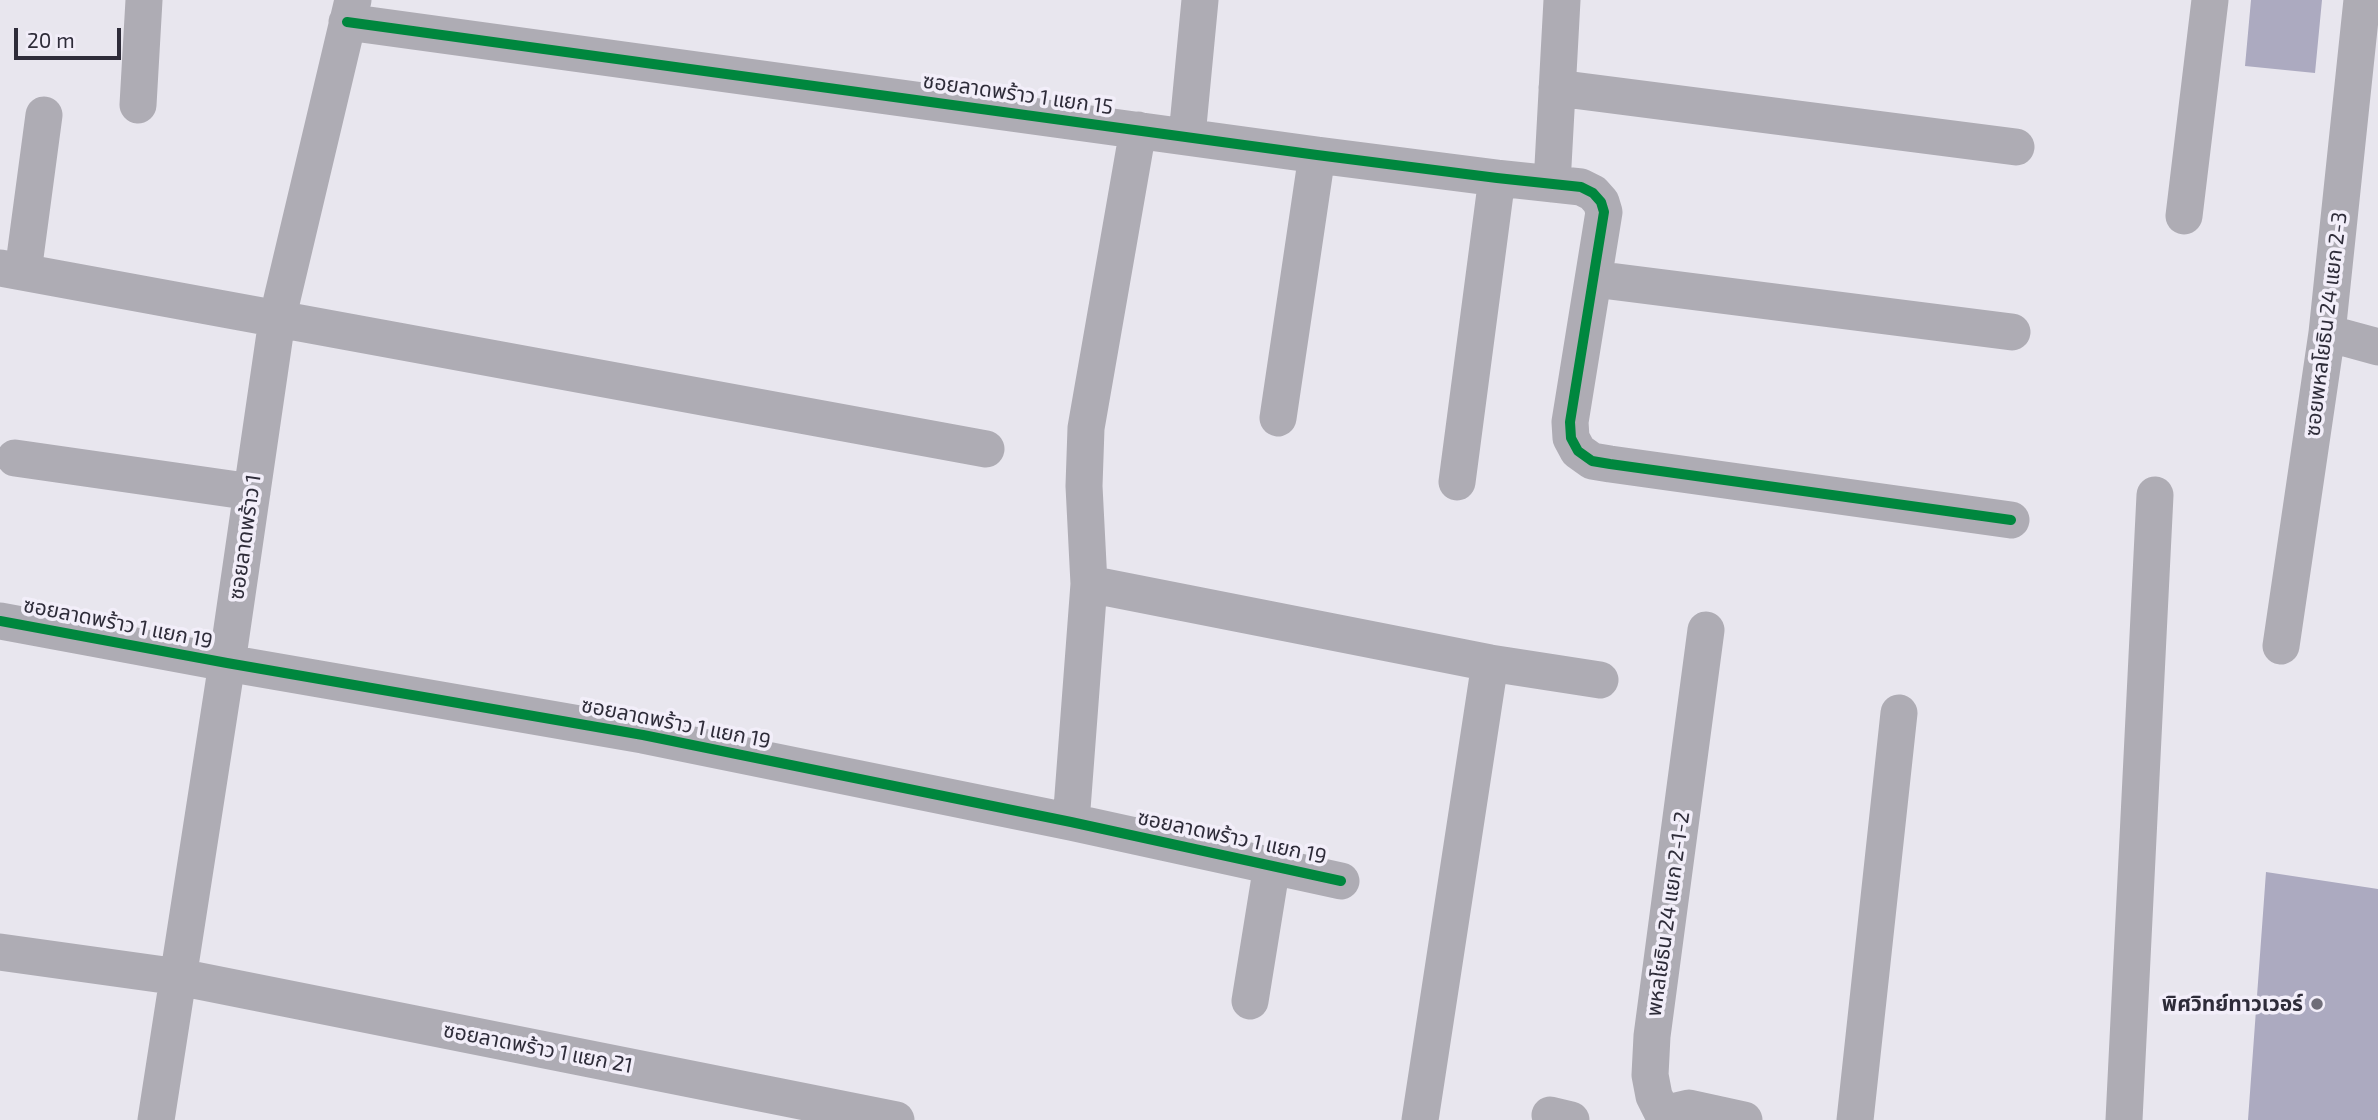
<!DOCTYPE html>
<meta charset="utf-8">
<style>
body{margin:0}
#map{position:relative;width:2378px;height:1120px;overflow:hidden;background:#e8e6ee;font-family:"Exo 2",sans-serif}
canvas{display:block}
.scale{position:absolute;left:14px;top:28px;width:107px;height:32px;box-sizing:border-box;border:4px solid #2e2c39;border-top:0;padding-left:9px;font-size:21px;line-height:24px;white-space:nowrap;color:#2e2c39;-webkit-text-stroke:5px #f2eef9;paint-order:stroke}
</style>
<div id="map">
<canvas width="2378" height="1120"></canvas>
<div class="scale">20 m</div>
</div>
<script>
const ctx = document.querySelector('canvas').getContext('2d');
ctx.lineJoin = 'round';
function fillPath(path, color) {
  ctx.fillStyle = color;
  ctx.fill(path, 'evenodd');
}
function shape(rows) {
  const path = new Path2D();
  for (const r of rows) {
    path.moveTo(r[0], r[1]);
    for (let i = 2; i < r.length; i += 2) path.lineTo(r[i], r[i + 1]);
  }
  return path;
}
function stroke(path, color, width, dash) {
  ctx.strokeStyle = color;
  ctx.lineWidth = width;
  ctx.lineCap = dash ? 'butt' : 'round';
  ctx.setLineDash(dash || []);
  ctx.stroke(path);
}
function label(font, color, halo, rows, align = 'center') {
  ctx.font = font + ' "Exo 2","Noto Sans Thai",sans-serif';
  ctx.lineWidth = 7;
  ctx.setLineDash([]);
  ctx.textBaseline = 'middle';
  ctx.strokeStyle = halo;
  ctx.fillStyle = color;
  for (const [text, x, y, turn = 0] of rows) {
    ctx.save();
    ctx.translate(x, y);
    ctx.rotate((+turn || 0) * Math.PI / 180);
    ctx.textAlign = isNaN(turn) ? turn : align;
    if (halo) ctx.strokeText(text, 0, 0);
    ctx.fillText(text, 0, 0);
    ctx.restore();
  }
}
fillPath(shape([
 [2251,0,2322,0,2315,73,2245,66],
 [2266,872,2378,889,2378,1120,2248,1120]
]), '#acaac0');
stroke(shape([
 [347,22,1317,155,1497,178,1581,187,1593,193,1601,202,1604,212,1570,422,1571,438,1578,451,1592,461,1610,464,2011,520],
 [1557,88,2016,147],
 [138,105,144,0],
 [1187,136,1200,0],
 [1552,184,1562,0],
 [2184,216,2210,0],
 [0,268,986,449],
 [23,272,44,115],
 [1594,279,2012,332],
 [2327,333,2378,347],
 [1278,418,1317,155],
 [15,458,252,492],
 [1457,482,1497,178],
 [1089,584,1490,663,1600,680],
 [0,621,227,663,643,735,1071,822,1341,881],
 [2281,646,2327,333,2362,0],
 [1071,822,1089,584,1084,486,1086,428,1138,130],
 [0,952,179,977,896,1120],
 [1250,1001,1272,865],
 [1663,1114,1654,1096,1650,1075,1652,1036,1706,630],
 [1663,1114,1689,1108,1744,1120],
 [1550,1115,1571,1120],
 [156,1120,227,663,277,320,353,0],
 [1420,1120,1490,663],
 [1855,1120,1899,713],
 [2124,1120,2155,495]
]), '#aeacb4', 37);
stroke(shape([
 [347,22,1317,155,1497,178,1581,187,1593,193,1601,202,1604,212,1570,422,1571,438,1578,451,1592,461,1610,464,2011,520],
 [0,621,227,663,643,735,1071,822,1341,881]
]), '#00873e', 10);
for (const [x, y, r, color] of [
 [2317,1004,7,"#6f6d78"]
]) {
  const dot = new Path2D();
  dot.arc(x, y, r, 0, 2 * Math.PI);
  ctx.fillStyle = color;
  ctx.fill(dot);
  stroke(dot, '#f2eef9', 2.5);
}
label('21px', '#2e2c39', '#f2eef9', [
 ["ซอยลาดพร้าว 1 แยก 15",1018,94,8],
 ["ซอยพหลโยธิน 24 แยก 2-3",2326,324,-83],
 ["ซอยลาดพร้าว 1",245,537,-82],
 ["ซอยลาดพร้าว 1 แยก 19",118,623,11],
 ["ซอยลาดพร้าว 1 แยก 19",676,723,11],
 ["ซอยลาดพร้าว 1 แยก 19",1232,837,12],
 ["พหลโยธิน 24 แยก 2-1-2",1668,914,-82],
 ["ซอยลาดพร้าว 1 แยก 21",538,1048,11]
]);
label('bold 21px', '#2e2c39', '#f2eef9', [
 ["พิศวิทย์ทาวเวอร์",2303,1004]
], 'right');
</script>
